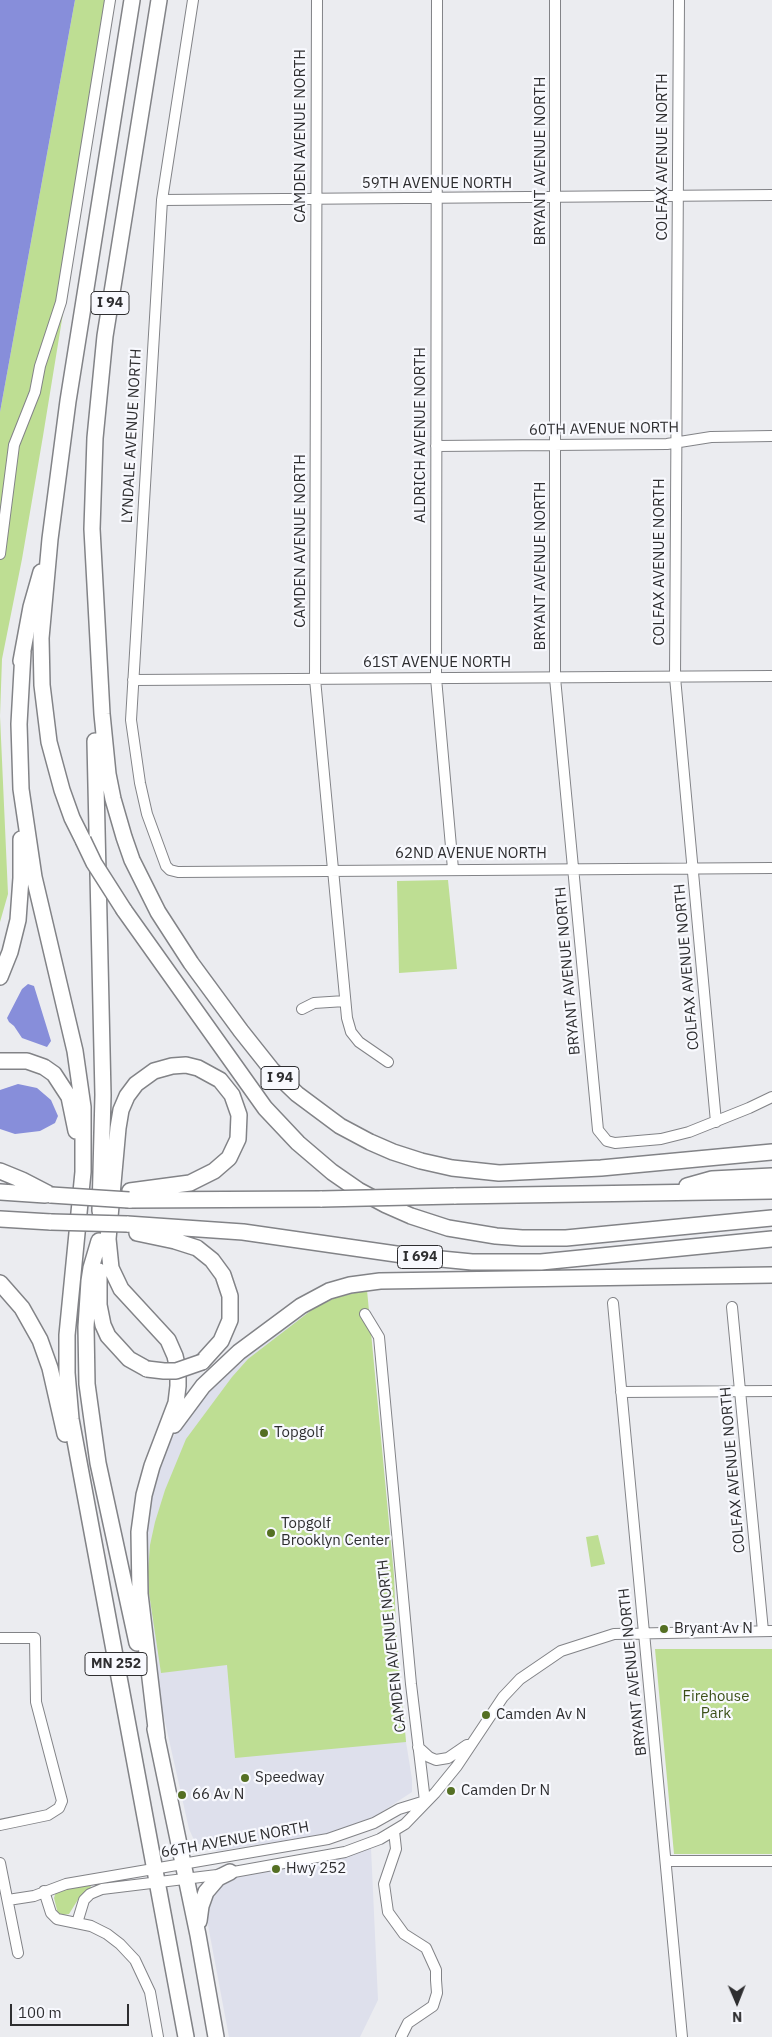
<!DOCTYPE html>
<style>
body{margin:0}
#map{position:relative;width:772px;height:2037px;overflow:hidden;background:#ebecf0;font-family:"IBM Plex Sans",sans-serif}
canvas{display:block}
.north{position:absolute;left:712px;top:1977px;width:50px;height:50px;-webkit-text-stroke:4px #f8f9fe;paint-order:stroke;rotate:179deg;font-size:14px;font-weight:700;line-height:20px;text-align:center;color:#2e2e30}
.north::after{content:'';display:block;margin:auto;width:18px;height:22px;background:#2e2e30;clip-path:polygon(50% 0,100% 100%,50% 72%,0 100%)}
.scale{position:absolute;left:10px;top:2004px;width:119px;height:22px;box-sizing:border-box;border:2px solid #2e2e30;border-top:0;padding-left:6px;font-size:15px;line-height:18px;white-space:nowrap;color:#2e2e30;-webkit-text-stroke:4px #f8f9fe;paint-order:stroke}
</style>
<div id="map">
<canvas width="772" height="2037"></canvas>
<div class="north">N</div>
<div class="scale">100 m</div>
</div>
<script>
const ctx = document.querySelector('canvas').getContext('2d');
ctx.lineJoin = 'round';
function fillPath(path, color) {
  ctx.fillStyle = color;
  ctx.fill(path, 'evenodd');
}
function shape(rows) {
  const path = new Path2D();
  for (const r of rows) {
    path.moveTo(r[0], r[1]);
    for (let i = 2; i < r.length; i += 2) path.lineTo(r[i], r[i + 1]);
  }
  return path;
}
function stroke(path, color, width, dash) {
  ctx.strokeStyle = color;
  ctx.lineWidth = width;
  ctx.lineCap = dash ? 'butt' : 'round';
  ctx.setLineDash(dash || []);
  ctx.stroke(path);
}
function label(font, color, halo, rows, align = 'center') {
  ctx.font = font + ' "IBM Plex Sans",sans-serif';
  ctx.lineWidth = 4.5;
  ctx.setLineDash([]);
  ctx.textBaseline = 'middle';
  ctx.strokeStyle = halo;
  ctx.fillStyle = color;
  for (const [text, x, y, turn = 0] of rows) {
    ctx.save();
    ctx.translate(x, y);
    ctx.rotate((+turn || 0) * Math.PI / 180);
    ctx.textAlign = isNaN(turn) ? turn : align;
    if (halo) ctx.strokeText(text, 0, 0);
    ctx.fillText(text, 0, 0);
    ctx.restore();
  }
}
fillPath(shape([
 [366,1286,394,1576,396,1629,406,1742,412,1779,412,1792,374,1817,334,1833,217,1851,203,1847,194,1840,189,1829,159,1695,143,1564,152,1483,169,1444,185,1417,209,1385,310,1305],
 [371,1848,378,2000,360,2037,229,2037,205,1909,222,1879,339,1857]
]), '#dee0ec');
fillPath(shape([
 [75,0,114,0,43,436,22,559,2,659,0,716,8,894,0,922,0,412],
 [448,880,457,969,399,973,397,881],
 [367,1290,394,1576,396,1629,406,1742,235,1758,227,1665,161,1673,149,1593,148,1572,150,1545,155,1522,165,1490,186,1439,232,1377,248,1359,313,1309,335,1298],
 [598,1535,605,1564,591,1567,586,1537],
 [655,1649,772,1649,772,1854,674,1854],
 [90,1884,91,1888,79,1898,69,1914,63,1915,58,1914,54,1898,56,1891]
]), '#bede93');
fillPath(shape([
 [0,0,75,0,0,412],
 [28,984,34,986,51,1041,47,1047,22,1038,14,1026,9,1022,7,1018,22,989],
 [18,1084,37,1088,51,1100,58,1116,55,1123,40,1131,15,1134,0,1129,0,1090]
]), '#878eda');
const minor = shape([
 [193,0,162,200,131,720,140,783,147,814,166,866,170,870,178,872,772,868],
 [317,0,315,679,347,1018,351,1032,359,1042,388,1062],
 [437,0,436,678,453,869],
 [555,0,555,678,598,1130,607,1141,615,1143,661,1139,689,1132,749,1108,772,1097],
 [679,0,675,677,716,1122],
 [162,200,772,195],
 [436,446,667,444,711,437,772,436],
 [0,554,14,445,35,392,40,366,61,302,110,0],
 [133,680,772,676],
 [302,1009,314,1003,345,1001],
 [613,1303,682,2037],
 [732,1307,763,1631],
 [365,1314,379,1337,411,1684,425,1801],
 [621,1392,772,1391],
 [0,1638,35,1638,36,1702,62,1801,59,1808,48,1815,0,1825],
 [418,1747,429,1757,436,1760,448,1758,467,1745],
 [394,1831,396,1849,384,1884,388,1912,404,1934,426,1948,436,1970,436,1980,437,1993,433,2006,408,2023,401,2037],
 [667,1861,772,1861],
 [0,1863,18,1953],
 [44,1891,51,1913,57,1919,91,1926,107,1934,120,1944,135,1960,150,1992,158,2037],
 [8,1900,34,1896,66,1884,328,1839,374,1823,399,1809,425,1801],
 [77,1923,84,1900,90,1894,102,1889,217,1875,345,1852,380,1839,405,1824,435,1793,457,1766,503,1697,520,1679,561,1651,614,1634,772,1631]
]);
const highway = shape([
 [159,0,105,336,95,438,92,529,102,714,108,774,113,799,124,837,132,860,158,912,191,963,241,1031,272,1070,297,1094,340,1126,370,1142,393,1152,421,1161,452,1168,499,1173,601,1168,772,1152],
 [23,652,19,724,21,789,34,877,75,1051,83,1107,83,1172,67,1335,67,1373,71,1419,186,2037],
 [21,661,31,607,41,572],
 [95,741,103,1095,100,1211],
 [83,840,72,818,62,790,49,742,42,685,41,638,50,539,68,401,132,0],
 [124,910,265,1108,298,1143,332,1172,358,1190,386,1205,411,1216,448,1228,496,1236,522,1238,566,1238,772,1218],
 [0,977,10,952,18,920,21,878,21,839],
 [0,1061,27,1061,44,1067,54,1074,69,1097,76,1131],
 [0,1171,22,1180,51,1195],
 [687,1186,712,1179,772,1176],
 [130,1191,190,1183,214,1171,229,1158,238,1139,239,1115,232,1095,220,1080,198,1068,186,1065,172,1066,154,1071,136,1084,127,1096,121,1110,118,1128,108,1239,111,1268,121,1289,168,1340,175,1356,178,1369,178,1386,176,1403,152,1466,144,1495,139,1532,140,1594,157,1737],
 [0,1192,45,1195],
 [454,1196,772,1191],
 [129,1200,322,1199],
 [0,1219,51,1222],
 [127,1224,243,1232,410,1256,472,1262,541,1262,772,1239],
 [137,1233,175,1241,197,1248,212,1260,223,1275,230,1296,230,1320,221,1341,202,1362],
 [99,1241,91,1268,89,1281,86,1327,87,1384,98,1463,137,1643],
 [99,1271,99,1305,103,1325,108,1336,129,1359,147,1369],
 [0,1283,22,1308,40,1340,50,1368,65,1434],
 [174,1425,203,1386,239,1352,301,1306,329,1291,350,1285,380,1281,772,1275],
 [155,1729,198,1935,216,2037],
 [199,1921,201,1906,206,1892,218,1878,230,1872]
]);
stroke(minor, '#828387', 12);
stroke(highway, '#828387', 18);
stroke(minor, '#fff', 10);
stroke(highway, '#fff', 15);
const highwayBridge = shape([
 [83,840,94,863,124,910],
 [51,1195,129,1200],
 [322,1199,454,1196],
 [51,1222,127,1224],
 [147,1369,164,1371,176,1371,202,1362]
]);
stroke(highwayBridge, '#828387', 18, []);
stroke(highwayBridge, '#fff', 15);
for (const [x, y, r, color] of [
 [264,1433,5,"#546f23"],
 [271,1533,5,"#546f23"],
 [664,1629,5,"#546f23"],
 [486,1715,5,"#546f23"],
 [245,1778,5,"#546f23"],
 [451,1791,5,"#546f23"],
 [182,1795,5,"#546f23"],
 [276,1869,5,"#546f23"]
]) {
  const dot = new Path2D();
  dot.arc(x, y, r, 0, 2 * Math.PI);
  ctx.fillStyle = color;
  ctx.fill(dot);
  stroke(dot, '#f8f9fe', 2);
}
for (const [x, y, w] of [
 [110,303,38],
 [280,1078,38],
 [420,1257,45],
 [116,1664,62]
]) {
  const box = new Path2D();
  box.roundRect(x - w / 2, y - 11.5, w, 23, 4);
  ctx.fillStyle = '#f8f9fe';
  ctx.fill(box);
  stroke(box, '#2e2e30', 1);
}
label('bold 14px', '#2e2e30', null, [
 ["I 94",110,303],
 ["I 94",280,1078],
 ["I 694",420,1257],
 ["MN 252",116,1664]
]);
label('15px', '#2e2e30', '#f8f9fe', [
 ["CAMDEN AVENUE NORTH",301,136,-90],
 ["COLFAX AVENUE NORTH",663,157,-90],
 ["BRYANT AVENUE NORTH",541,161,-90],
 ["59TH AVENUE NORTH",437,184],
 ["60TH AVENUE NORTH",604,429,-1],
 ["ALDRICH AVENUE NORTH",421,435,-90],
 ["LYNDALE AVENUE NORTH",132,436,-87],
 ["CAMDEN AVENUE NORTH",301,541,-90],
 ["COLFAX AVENUE NORTH",660,562,-90],
 ["BRYANT AVENUE NORTH",541,566,-90],
 ["61ST AVENUE NORTH",437,663],
 ["62ND AVENUE NORTH",471,854],
 ["COLFAX AVENUE NORTH",687,967,-95],
 ["BRYANT AVENUE NORTH",568,971,-95],
 ["COLFAX AVENUE NORTH",733,1470,-95],
 ["CAMDEN AVENUE NORTH",392,1646,-96],
 ["BRYANT AVENUE NORTH",633,1672,-96],
 ["66TH AVENUE NORTH",235,1840,-10]
]);
label('15px', '#2e2e30', '#f8f9fe', [
 ["Topgolf",274,1433],
 ["Topgolf",281,1524],
 ["Brooklyn Center",281,1541],
 ["Bryant Av N",674,1629],
 ["Camden Av N",496,1715],
 ["Speedway",255,1778],
 ["Camden Dr N",461,1791],
 ["66 Av N",192,1795],
 ["Hwy 252",286,1869]
], 'left');
label('15px', '#3c5018', '#f8f9fe', [
 ["Firehouse",716,1697],
 ["Park",716,1714]
]);
</script>
